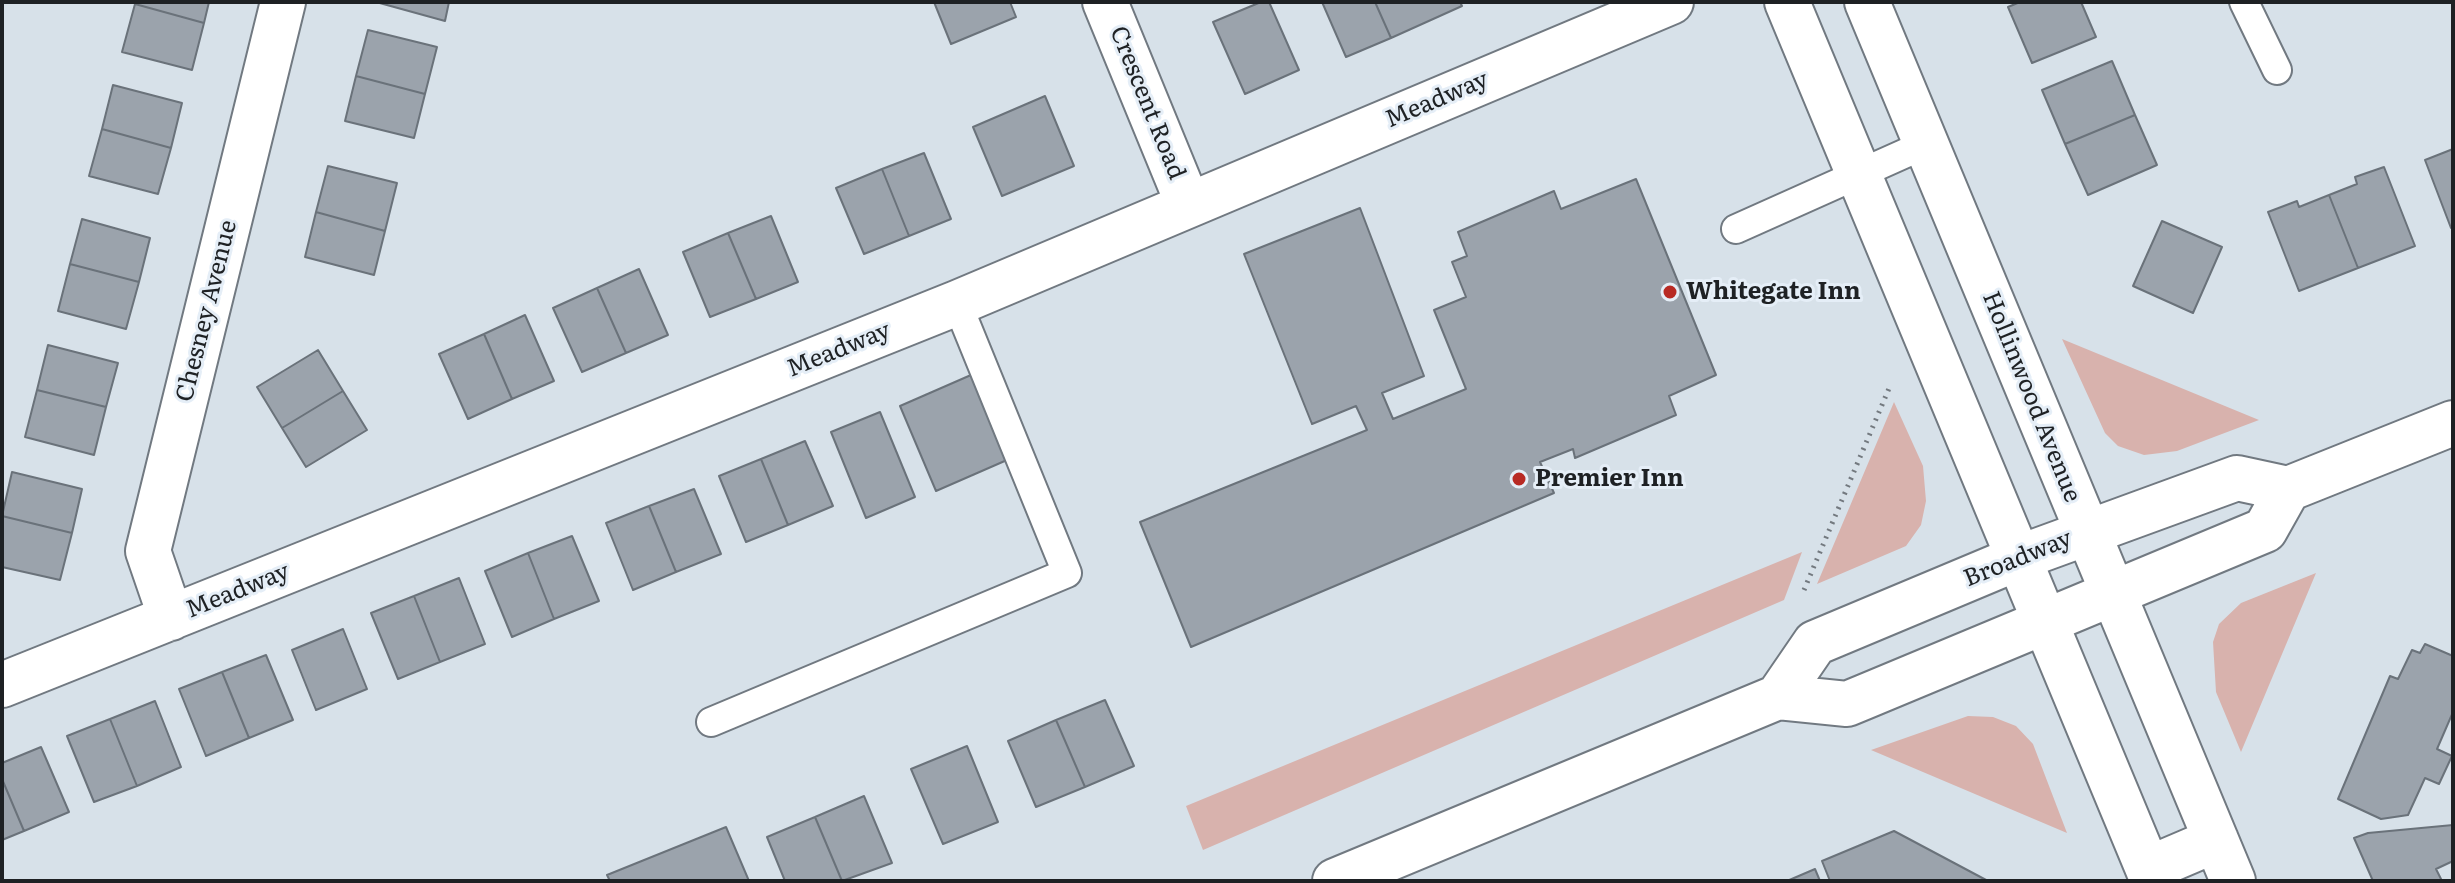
<!DOCTYPE html>
<style>
body{margin:0}
#map{position:relative;width:2455px;height:883px;overflow:hidden;background:#d7e1e9;font-family:Literata,serif}
canvas{display:block}
.frame{position:absolute;inset:0;border:4px solid #1e2124;pointer-events:none}
</style>
<div id="map">
<canvas width="2455" height="883"></canvas>
<div class="frame"></div>
</div>
<script>
const ctx = document.querySelector('canvas').getContext('2d');
ctx.lineJoin = 'round';
function fillPath(path, color) {
  ctx.fillStyle = color;
  ctx.fill(path, 'evenodd');
}
function shape(rows) {
  const path = new Path2D();
  for (const r of rows) {
    path.moveTo(r[0], r[1]);
    for (let i = 2; i < r.length; i += 2) path.lineTo(r[i], r[i + 1]);
  }
  return path;
}
function stroke(path, color, width, dash) {
  ctx.strokeStyle = color;
  ctx.lineWidth = width;
  ctx.lineCap = dash ? 'butt' : 'round';
  ctx.setLineDash(dash || []);
  ctx.stroke(path);
}
function label(font, color, halo, rows, align = 'center') {
  ctx.font = font + ' Literata,serif';
  ctx.lineWidth = 6;
  ctx.setLineDash([]);
  ctx.textBaseline = 'middle';
  ctx.strokeStyle = halo;
  ctx.fillStyle = color;
  for (const [text, x, y, turn = 0] of rows) {
    ctx.save();
    ctx.translate(x, y);
    ctx.rotate((+turn || 0) * Math.PI / 180);
    ctx.textAlign = isNaN(turn) ? turn : align;
    if (halo) ctx.strokeText(text, 0, 0);
    ctx.fillText(text, 0, 0);
    ctx.restore();
  }
}
fillPath(shape([
 [2062,339,2259,420,2177,451,2144,455,2118,446,2105,433],
 [1894,402,1923,466,1926,501,1921,525,1906,546,1817,584],
 [1802,552,1784,600,1203,850,1186,806],
 [2316,573,2241,752,2216,692,2213,642,2219,624,2241,603],
 [1968,716,1993,717,2016,726,2033,744,2067,833,1871,750]
]), '#d8b2ad');
const building = shape([
 [135,2,209,2,204,23,135,4,135,2],
 [376,2,449,2,445,21,376,2],
 [934,2,1010,2,1016,17,951,44,934,2],
 [1261,2,1269,2,1299,70,1245,94,1213,22,1261,2],
 [1322,2,1375,2,1391,38,1346,57,1322,2],
 [1375,2,1460,2,1462,6,1391,38,1375,2],
 [2020,2,2081,2,2096,37,2032,63,2008,7,2020,2],
 [135,4,204,23,192,70,122,52,135,4],
 [368,30,437,47,425,94,356,76,368,30],
 [2112,61,2135,115,2065,144,2042,90,2112,61],
 [356,76,425,94,414,138,345,121,356,76],
 [113,85,182,103,171,148,102,129,113,85],
 [1045,96,1074,166,1002,196,973,127,1045,96],
 [2135,115,2157,165,2088,195,2065,144,2135,115],
 [102,129,171,148,158,194,89,176,102,129],
 [2453,149,2453,228,2451,228,2425,160,2453,149],
 [924,153,951,219,909,236,882,169,924,153],
 [328,166,397,183,385,231,316,212,328,166],
 [2384,167,2415,246,2358,268,2329,195,2357,184,2355,177,2384,167],
 [882,169,909,236,864,254,836,188,882,169],
 [1636,179,1716,375,1669,396,1676,415,1575,458,1573,449,1540,462,1554,493,1191,647,1140,522,1367,430,1356,406,1312,424,1244,254,1360,208,1424,376,1382,393,1393,419,1466,389,1434,310,1466,297,1452,262,1467,256,1458,232,1554,191,1561,209,1636,179],
 [2329,195,2358,268,2299,291,2268,212,2297,201,2299,207,2329,195],
 [316,212,385,231,374,275,305,257,316,212],
 [771,216,798,282,756,299,728,233,771,216],
 [82,219,150,238,139,282,70,264,82,219],
 [2162,221,2222,247,2193,313,2133,286,2162,221],
 [728,233,756,299,710,317,683,252,728,233],
 [70,264,139,282,126,329,58,311,70,264],
 [639,269,668,335,626,353,597,288,639,269],
 [597,288,626,353,582,372,553,308,597,288],
 [525,315,554,381,512,399,484,334,525,315],
 [484,334,512,399,468,419,439,354,484,334],
 [48,345,118,363,106,407,37,390,48,345],
 [318,350,343,391,282,428,257,387,318,350],
 [971,375,1007,460,936,491,900,406,971,375],
 [37,390,106,407,94,455,25,437,37,390],
 [343,391,367,430,306,467,282,428,343,391],
 [880,412,915,497,866,518,831,432,880,412],
 [805,441,833,506,788,525,761,459,805,441],
 [761,459,788,525,746,542,719,476,761,459],
 [12,472,82,489,72,533,2,516,12,472],
 [694,489,721,554,676,572,649,506,694,489],
 [649,506,676,572,633,590,606,523,649,506],
 [2,516,72,533,60,580,2,567,2,516],
 [572,536,599,601,554,619,528,553,572,536],
 [528,553,554,619,512,637,485,571,528,553],
 [459,578,485,644,440,662,414,596,459,578],
 [414,596,440,662,398,679,371,613,414,596],
 [343,629,367,689,316,710,292,650,343,629],
 [2425,644,2453,656,2453,712,2437,749,2452,756,2439,784,2425,778,2408,815,2381,819,2338,799,2390,676,2398,679,2412,650,2420,653,2425,644],
 [266,655,293,720,249,738,222,672,266,655],
 [222,672,249,738,206,756,179,689,222,672],
 [1105,700,1134,766,1085,787,1056,720,1105,700],
 [155,701,181,767,137,786,110,719,155,701],
 [110,719,137,786,94,802,67,736,110,719],
 [1056,720,1085,787,1036,807,1008,741,1056,720],
 [967,746,998,822,943,844,911,769,967,746],
 [41,747,69,812,24,831,2,779,2,763,41,747],
 [2,779,24,831,2,840,2,779],
 [864,796,892,863,842,881,815,817,864,796],
 [815,817,842,881,785,881,767,837,815,817],
 [2453,825,2453,861,2436,869,2442,881,2373,881,2354,838,2368,833,2453,825],
 [726,827,749,881,610,881,607,875,726,827],
 [1894,831,1988,881,1830,881,1822,861,1894,831],
 [1815,869,1820,881,1787,881,1815,869]
]);
fillPath(building, '#9ba3ac');
stroke(building, '#6a727a', 2);
const service = shape([
 [2244,2,2277,70],
 [1736,229,1926,144],
 [711,722,1067,573,957,303]
]);
const minor = shape([
 [1105,2,1188,204],
 [171,618,148,551,283,2],
 [2,685,957,303,1671,2]
]);
const primary = shape([
 [1787,2,2153,881],
 [1867,2,2233,881],
 [2148,869,2216,840]
]);
const trunk = shape([
 [1778,697,1815,643,2018,558,2237,478,2288,489,2453,423],
 [1335,881,1778,697,1847,704,1864,697,2265,530,2288,489]
]);
stroke(service, '#717981', 32);
stroke(minor, '#717981', 48);
stroke(primary, '#717981', 48);
stroke(trunk, '#717981', 48);
stroke(shape([
 [1804,590,1890,386]
]), '#73797f', 5, [2, 6]);
stroke(service, '#fff', 28);
stroke(minor, '#fff', 44);
stroke(primary, '#fff', 44);
stroke(trunk, '#fff', 44);
for (const [x, y, r, color] of [
 [1670,292,8,"#b82a24"],
 [1519,479,8,"#b82a24"]
]) {
  const dot = new Path2D();
  dot.arc(x, y, r, 0, 2 * Math.PI);
  ctx.fillStyle = color;
  ctx.fill(dot);
  stroke(dot, '#e5eef7', 3);
}
label('24px', '#1e2124', '#e5eef7', [
 ["Meadway",1437,100,-23],
 ["Crescent Road",1147,103,68],
 ["Chesney Avenue",207,311,-76],
 ["Meadway",839,350,-22],
 ["Hollinwood Avenue",2031,397,68],
 ["Broadway",2018,559,-22],
 ["Meadway",238,591,-22]
]);
label('bold 24px', '#1e2124', '#e5eef7', [
 ["Whitegate Inn",1686,292],
 ["Premier Inn",1535,479]
], 'left');
</script>
